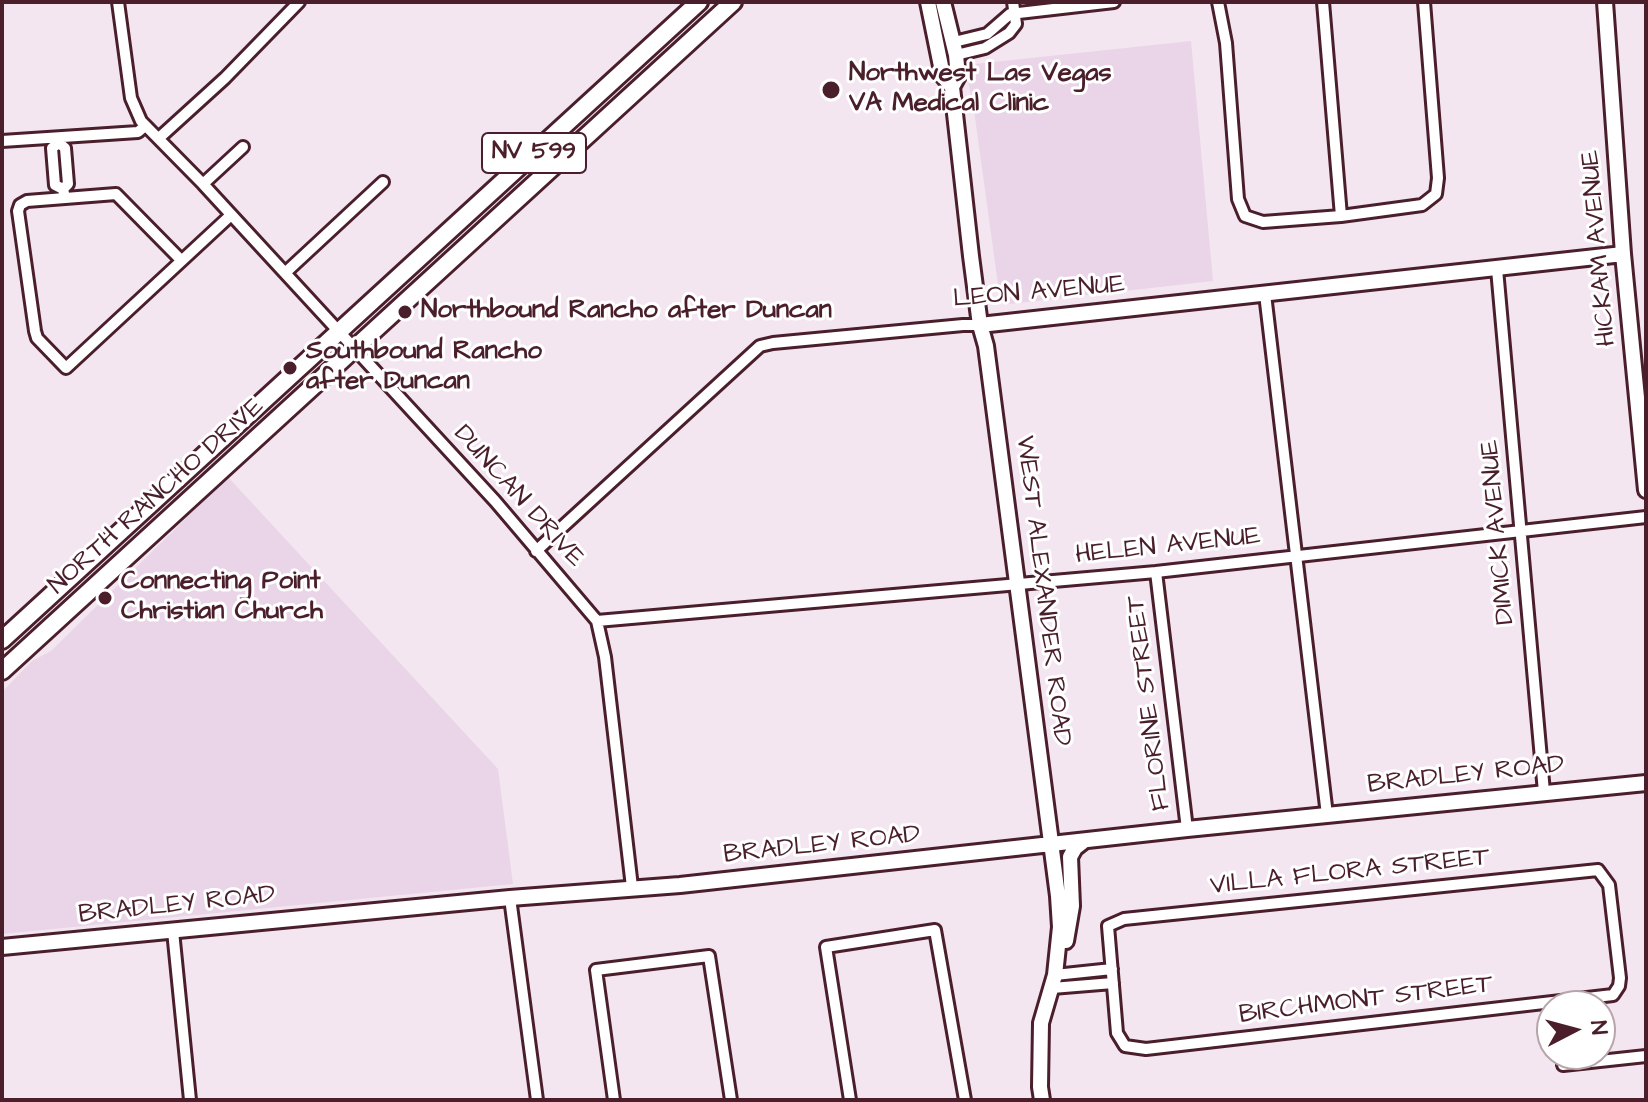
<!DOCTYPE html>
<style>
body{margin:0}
#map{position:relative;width:1648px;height:1102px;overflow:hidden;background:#f3e6f1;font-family:"Architects Daughter",sans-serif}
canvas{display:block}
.frame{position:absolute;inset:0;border:4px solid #4a1f2b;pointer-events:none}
.north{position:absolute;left:1536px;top:990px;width:80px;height:80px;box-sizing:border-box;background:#fff;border:2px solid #b7a5aa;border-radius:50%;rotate:84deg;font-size:22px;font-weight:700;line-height:32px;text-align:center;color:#4a1f2b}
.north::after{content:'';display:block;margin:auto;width:28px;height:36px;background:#4a1f2b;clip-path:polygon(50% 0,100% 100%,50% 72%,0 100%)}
</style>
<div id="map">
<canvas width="1648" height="1102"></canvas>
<div class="frame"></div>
<div class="north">N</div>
</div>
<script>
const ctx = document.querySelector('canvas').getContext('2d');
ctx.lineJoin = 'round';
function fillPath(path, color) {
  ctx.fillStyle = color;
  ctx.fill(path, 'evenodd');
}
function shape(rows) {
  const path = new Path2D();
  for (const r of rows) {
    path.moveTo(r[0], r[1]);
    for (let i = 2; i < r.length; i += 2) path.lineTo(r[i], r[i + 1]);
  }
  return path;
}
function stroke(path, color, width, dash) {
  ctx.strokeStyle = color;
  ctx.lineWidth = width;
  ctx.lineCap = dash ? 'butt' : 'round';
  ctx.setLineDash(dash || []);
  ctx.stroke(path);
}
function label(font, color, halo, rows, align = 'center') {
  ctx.font = font + ' "Architects Daughter",sans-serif';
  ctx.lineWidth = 6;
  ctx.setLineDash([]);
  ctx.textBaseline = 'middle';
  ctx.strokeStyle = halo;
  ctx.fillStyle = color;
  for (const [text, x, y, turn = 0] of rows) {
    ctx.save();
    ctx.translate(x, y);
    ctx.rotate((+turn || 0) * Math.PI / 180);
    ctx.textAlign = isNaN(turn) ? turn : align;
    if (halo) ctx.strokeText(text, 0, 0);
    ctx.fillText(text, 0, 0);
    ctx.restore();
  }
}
fillPath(shape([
 [1191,41,1213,281,1009,304,1000,299,974,110,965,65],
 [228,477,498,769,513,884,2,934,2,692,32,661,51,651]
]), '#ead4e7');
const street = shape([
 [118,2,131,98,141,121,203,184,495,501,597,621,605,657,632,887],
 [1218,2,1226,43,1238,199,1245,216,1263,222,1341,216,1422,205,1436,194,1438,178,1424,2],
 [1323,2,1341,216],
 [954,42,987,34,1010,14,1114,2],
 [956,55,985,48,1009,33,1016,24,1013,2],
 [58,138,59,143,65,148,68,184,63,189,65,198],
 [159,138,225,78,299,2],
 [2,141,138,132,145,126],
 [59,143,52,148,55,185,63,189],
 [203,184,243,147],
 [181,260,116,194,27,201,20,205,18,211,35,331,37,338,66,368,231,215],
 [1497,269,1544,792],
 [285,273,383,182],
 [1265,294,1327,815],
 [536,551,760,346,773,343,963,325,980,325],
 [1156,572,1187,829],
 [597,621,1156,572,1646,517],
 [1598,870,1609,885,1620,978,1619,986,1613,995,1146,1049,1125,1046,1117,1033,1108,926,1124,919,1598,870],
 [510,898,537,1100],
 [173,931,190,1100],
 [1055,975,1112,969],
 [1052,988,1113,983],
 [1563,1065,1646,1056],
 [614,1100,596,970,709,956,731,1100],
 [850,1100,826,947,935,930,965,1100]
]);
const secondary = shape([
 [928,2,943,76,952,87,971,256,980,325,986,346,1058,896,1060,927,1055,975,1041,1023,1040,1087,1042,1100],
 [943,2,956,55,958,76,952,87],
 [1605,2,1623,254,1646,490],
 [980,325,1623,254],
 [1066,941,1072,906,1070,857,1075,848,1084,841],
 [2,947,510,898,680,885,1187,829,1646,783]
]);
const primary = shape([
 [2,640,699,2],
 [2,671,733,2]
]);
stroke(street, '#4a1f2b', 16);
stroke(secondary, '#4a1f2b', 20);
stroke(primary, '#4a1f2b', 22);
stroke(street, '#fff', 10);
stroke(secondary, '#fff', 14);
stroke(primary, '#fff', 16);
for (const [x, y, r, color] of [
 [831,90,10,"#4a1f2b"],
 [405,312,8,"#4a1f2b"],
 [290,368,8,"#4a1f2b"],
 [105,598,8,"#4a1f2b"]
]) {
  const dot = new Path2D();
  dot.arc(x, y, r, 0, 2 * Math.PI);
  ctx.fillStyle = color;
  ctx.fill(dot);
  stroke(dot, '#fff', 3);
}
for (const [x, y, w] of [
 [534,153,104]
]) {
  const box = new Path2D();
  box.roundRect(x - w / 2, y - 20, w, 40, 6);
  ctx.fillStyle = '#fff';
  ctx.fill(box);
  stroke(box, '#4a1f2b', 2);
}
label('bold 24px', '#4a1f2b', null, [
 ["NV 599",534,153]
]);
label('bold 26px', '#4a1f2b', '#fff', [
 ["Northwest Las Vegas",849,75],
 ["VA Medical Clinic",849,105],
 ["Northbound Rancho after Duncan",421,312],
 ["Southbound Rancho",306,353],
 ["after Duncan",306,383],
 ["Connecting Point",121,583],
 ["Christian Church",121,613]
], 'left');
label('26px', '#4a1f2b', '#fff', [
 ["HICKAM AVENUE",1600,248,-95],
 ["LEON AVENUE",1039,293,-5],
 ["NORTH RANCHO DRIVE",157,497,-42],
 ["DUNCAN DRIVE",518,497,48],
 ["DIMICK AVENUE",1499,532,-95],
 ["HELEN AVENUE",1168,547,-6],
 ["WEST ALEXANDER ROAD",1042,591,83],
 ["FLORINE STREET",1150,703,-97],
 ["BRADLEY ROAD",1466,776,-6],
 ["BRADLEY ROAD",822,846,-6],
 ["VILLA FLORA STREET",1350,873,-6],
 ["BRADLEY ROAD",177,906,-6],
 ["BIRCHMONT STREET",1366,1001,-7]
]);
</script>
